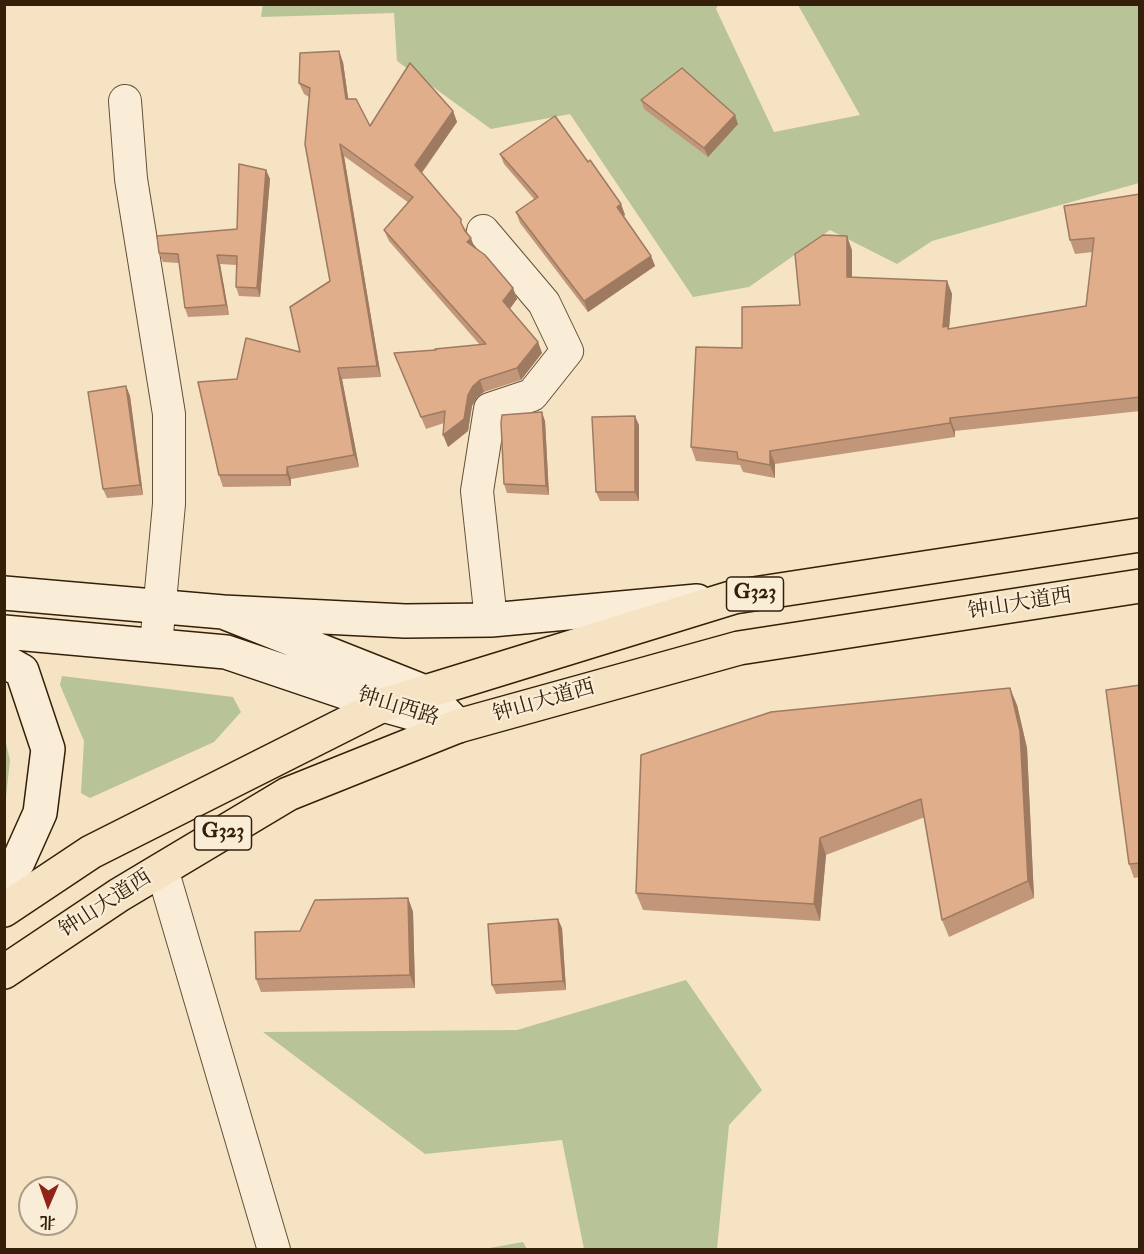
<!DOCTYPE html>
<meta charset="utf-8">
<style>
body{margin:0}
#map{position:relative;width:1144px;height:1254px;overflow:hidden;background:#f6e3c3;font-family:"IM FELL Double Pica","Noto Serif SC",serif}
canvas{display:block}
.frame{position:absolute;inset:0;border:6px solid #342009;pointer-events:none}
.north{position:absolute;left:18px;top:1176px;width:60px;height:60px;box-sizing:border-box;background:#f9edd8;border:2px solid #aa9b85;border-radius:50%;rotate:182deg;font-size:16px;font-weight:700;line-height:24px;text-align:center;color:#342009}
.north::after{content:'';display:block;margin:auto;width:21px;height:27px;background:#8f2418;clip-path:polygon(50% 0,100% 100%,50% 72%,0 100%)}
</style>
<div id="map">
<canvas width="1144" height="1254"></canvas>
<div class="frame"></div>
<div class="north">北</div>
</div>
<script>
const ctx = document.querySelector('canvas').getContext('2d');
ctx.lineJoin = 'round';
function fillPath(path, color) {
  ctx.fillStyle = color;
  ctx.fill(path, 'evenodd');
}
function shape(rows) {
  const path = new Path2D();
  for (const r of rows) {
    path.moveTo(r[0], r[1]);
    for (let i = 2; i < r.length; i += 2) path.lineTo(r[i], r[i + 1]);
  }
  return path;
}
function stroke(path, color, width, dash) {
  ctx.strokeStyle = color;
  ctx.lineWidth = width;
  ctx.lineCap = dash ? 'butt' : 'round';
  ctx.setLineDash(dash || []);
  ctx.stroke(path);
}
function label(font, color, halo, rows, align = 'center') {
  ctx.font = font + ' "IM FELL Double Pica","Noto Serif SC",serif';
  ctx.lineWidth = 4.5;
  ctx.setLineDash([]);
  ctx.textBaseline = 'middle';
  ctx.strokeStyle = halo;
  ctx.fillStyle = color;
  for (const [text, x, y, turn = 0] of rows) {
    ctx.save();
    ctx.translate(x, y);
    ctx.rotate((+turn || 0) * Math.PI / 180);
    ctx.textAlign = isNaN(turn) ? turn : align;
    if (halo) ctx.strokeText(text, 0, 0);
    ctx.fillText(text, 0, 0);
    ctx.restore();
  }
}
fillPath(shape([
 [263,4,718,5,716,9,774,132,860,115,798,5,1139,5,1139,183,932,241,897,264,830,230,749,287,693,297,570,114,491,129,397,61,394,13,261,17],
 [62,676,233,697,241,712,214,742,90,798,81,793,84,741,60,685],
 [5,739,10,760,5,807,4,739],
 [686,980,762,1090,729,1125,717,1249,584,1249,562,1140,425,1154,263,1032,517,1030],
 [523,1242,527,1249,484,1249]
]), '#b8c497');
const minor = shape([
 [125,101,131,179,169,414,169,504,156,645],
 [483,231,544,303,567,351,532,395,490,409,477,491,491,620],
 [162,869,274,1250]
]);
const secondary = shape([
 [4,593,223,612,425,692,458,726],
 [223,612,405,621,491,620,697,601],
 [4,632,226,652,383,705,458,726],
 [4,661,22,671,48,749,40,813,18,862,4,880]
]);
const trunk = shape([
 [4,910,91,852,383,705,734,597,1140,535],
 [4,972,119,895,288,794,458,726,739,648,1140,586]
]);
stroke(minor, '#645138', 34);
stroke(secondary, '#342009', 36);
stroke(trunk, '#342009', 36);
stroke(minor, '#f9edd8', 32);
stroke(secondary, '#f9edd8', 33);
stroke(trunk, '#f6e3c3', 33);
fillPath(shape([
 [343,62,348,99,370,126,453,111,457,122,422,173,466,230,474,247,513,288,517,299,510,309,538,342,542,353,521,380,484,392,477,397,472,406,468,431,448,447,444,423,426,429,394,353,436,350,480,345,389,241,384,230,409,203,344,156,381,377,342,379,359,467,291,479,291,486,223,487,219,475,237,379,300,352,330,281,309,97,304,94,299,83],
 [641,100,738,124,708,157,644,109],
 [500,154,588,162,621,204,625,215,623,216,651,256,655,266,588,312,520,223,516,212,534,199,504,164],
 [266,170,270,179,260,297,239,296,236,287,236,265,220,264,229,315,188,317,185,308,179,263,163,262,159,253,237,229],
 [1140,194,1140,411,955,431,955,437,775,464,775,478,743,472,740,465,696,461,691,447,742,348,800,305,852,250,852,277,947,281,952,294,949,329,1086,306,1093,252,1075,254,1070,240],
 [126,386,130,396,143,495,107,498,103,489],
 [545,421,549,495,507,493,504,484],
 [639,425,639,501,600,501,596,492],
 [1140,685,1140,877,1134,878,1129,864],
 [1017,705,1027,748,1034,898,949,937,942,920,925,817,826,855,820,921,643,910,636,893],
 [408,898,413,912,415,988,261,992,256,979,300,931],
 [562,928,566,990,496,994,492,985]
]), '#c29678');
fillPath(shape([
 [339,51,343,62,350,111,346,99],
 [453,111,457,122,419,176,415,165],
 [735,115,738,124,708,157,704,148],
 [340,144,344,156,381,377,377,366],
 [266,170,270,179,260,297,257,288],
 [621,204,625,215,621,218,617,207],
 [847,236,852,250,852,291,847,277],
 [471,238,475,249,467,242],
 [217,255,220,264,229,315,226,305],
 [651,256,655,266,588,312,584,301],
 [947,281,952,294,949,328,953,339,943,327],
 [513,288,517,299,507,312,503,301],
 [538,342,542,353,521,380,517,368],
 [338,368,342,379,359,467,354,455],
 [480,380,484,392,477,397,472,406,468,431,448,447,443,435,468,395,473,386],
 [126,386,130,396,143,495,140,485],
 [542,412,545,421,549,495,546,486],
 [635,416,639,425,639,501,635,492],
 [950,418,955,431,955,437,950,423],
 [770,451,775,464,775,478,770,465],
 [287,467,291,479,291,486,287,475],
 [1010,688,1017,705,1027,748,1034,898,1028,881],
 [820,838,826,855,820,921,814,904],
 [408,898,413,912,415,988,410,975],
 [558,919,562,928,566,990,563,981]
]), '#9e7a61');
const building = shape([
 [339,51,346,99,356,99,370,126,410,63,453,111,415,165,461,219,461,223,465,231,471,238,467,242,485,255,513,288,503,301,538,342,517,368,480,380,473,386,468,395,464,419,443,435,445,411,421,417,394,353,436,350,435,349,486,344,384,230,413,197,340,144,377,366,338,368,354,455,287,467,287,475,219,475,198,382,237,379,246,338,300,352,290,307,330,281,305,144,310,88,299,83,300,53,339,51],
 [682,68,735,115,704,148,641,100,682,68],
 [555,116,588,162,590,160,621,204,617,207,651,256,584,301,516,212,538,197,500,154,555,116],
 [239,164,266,170,257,288,236,287,237,256,217,255,226,305,185,308,178,254,159,253,157,236,237,229,239,164],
 [1140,194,1140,397,950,418,950,423,770,451,770,465,738,459,737,452,691,447,696,347,742,348,742,307,800,305,795,254,823,235,847,236,847,277,947,281,943,327,948,326,948,329,1086,306,1094,238,1070,240,1064,206,1140,194],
 [126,386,140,485,103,489,88,392,126,386],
 [542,412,546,486,504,484,501,423,502,415,542,412],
 [635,416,635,492,596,492,592,417,635,416],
 [1140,685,1140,863,1129,864,1106,690,1140,685],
 [1010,688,1020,731,1028,881,942,920,921,799,820,838,814,904,636,893,641,755,771,712,1010,688],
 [408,898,410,975,256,979,255,932,300,931,315,900,408,898],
 [558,919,563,981,492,985,488,924,558,919]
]);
fillPath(building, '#e1ae8b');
stroke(building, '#9e7a61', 1.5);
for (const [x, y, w] of [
 [755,594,57],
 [223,833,57]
]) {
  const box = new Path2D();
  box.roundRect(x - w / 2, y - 17, w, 34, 4.5);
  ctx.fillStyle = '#f9edd8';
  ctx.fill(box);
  stroke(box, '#342009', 1.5);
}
label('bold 20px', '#342009', null, [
 ["G323",755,594],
 ["G323",223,833]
]);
label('21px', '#342009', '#f9edd8', [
 ["钟山大道西",1020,605,-9],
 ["钟山大道西",544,702,-16],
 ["钟山西路",398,708,17],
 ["钟山大道西",106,905,-33]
]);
</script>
